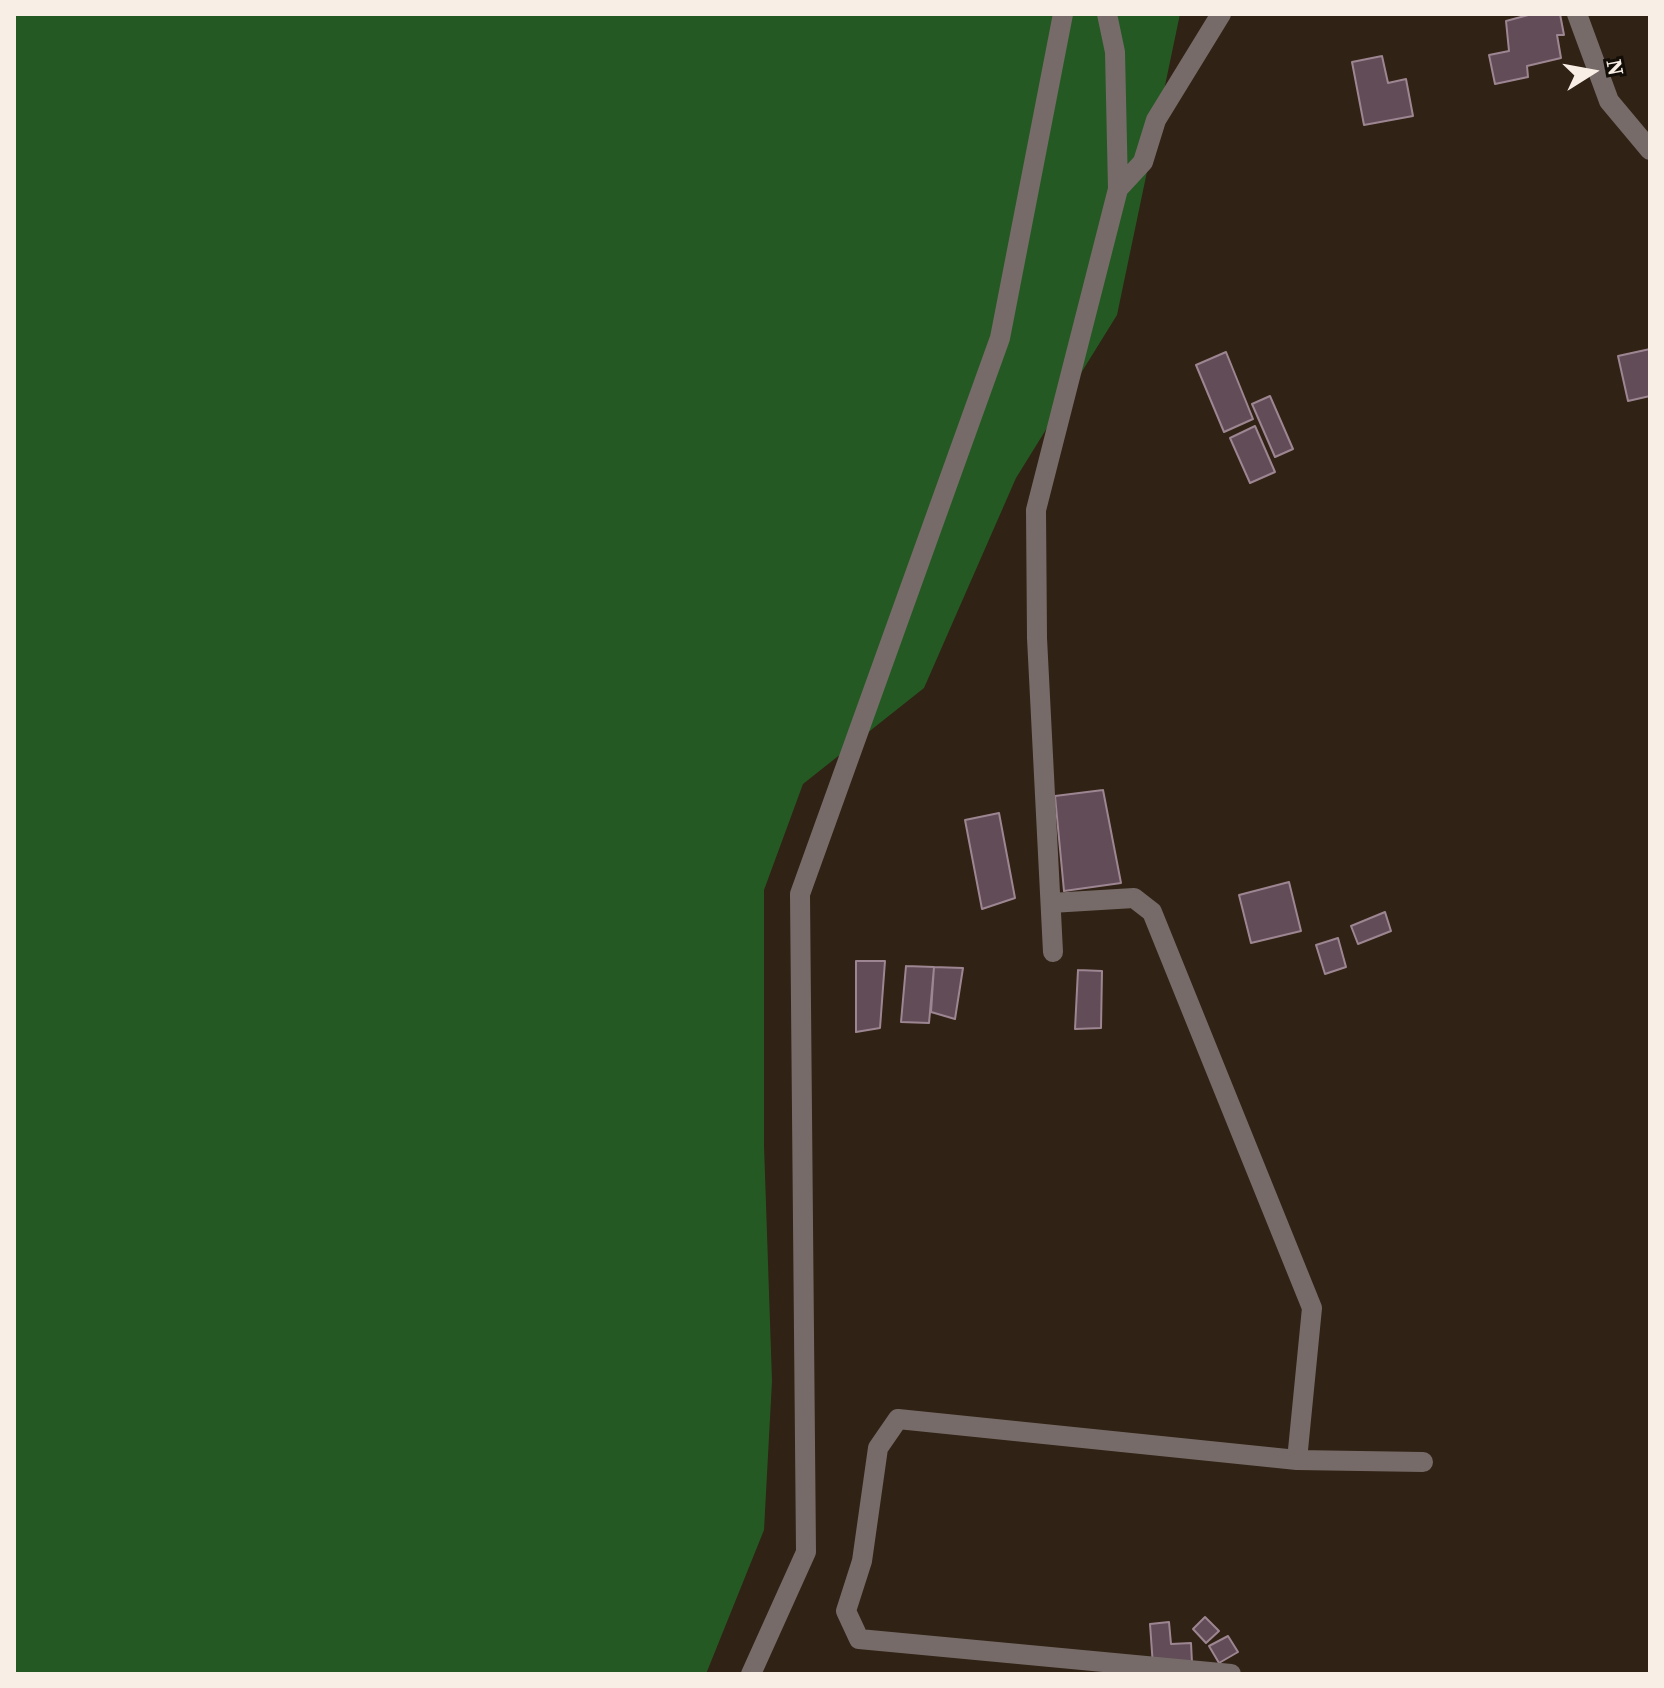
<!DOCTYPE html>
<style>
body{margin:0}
#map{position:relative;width:1664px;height:1688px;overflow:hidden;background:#302214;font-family:"Source Serif 4",serif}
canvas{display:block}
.frame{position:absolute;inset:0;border:16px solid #f8eee6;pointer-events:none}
.north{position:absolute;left:1552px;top:32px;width:80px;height:80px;-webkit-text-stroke:6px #130d07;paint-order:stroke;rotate:79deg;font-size:22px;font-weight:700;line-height:32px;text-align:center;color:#f8eee6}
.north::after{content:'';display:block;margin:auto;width:28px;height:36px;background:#f8eee6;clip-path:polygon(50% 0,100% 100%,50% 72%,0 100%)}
</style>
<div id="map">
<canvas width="1664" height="1688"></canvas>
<div class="frame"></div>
<div class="north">N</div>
</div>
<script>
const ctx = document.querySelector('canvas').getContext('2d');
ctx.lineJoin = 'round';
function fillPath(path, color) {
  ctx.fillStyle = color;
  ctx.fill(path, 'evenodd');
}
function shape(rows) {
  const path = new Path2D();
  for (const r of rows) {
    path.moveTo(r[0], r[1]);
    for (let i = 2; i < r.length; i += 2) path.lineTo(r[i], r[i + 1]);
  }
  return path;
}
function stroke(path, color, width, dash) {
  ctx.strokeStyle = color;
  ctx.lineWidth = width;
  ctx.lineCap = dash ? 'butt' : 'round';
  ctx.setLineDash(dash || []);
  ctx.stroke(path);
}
fillPath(shape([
 [14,14,1180,14,1117,315,1016,478,924,688,803,784,764,890,764,1145,772,1381,764,1530,706,1674,14,1674]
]), '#255923');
const building = shape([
 [1532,14,1560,14,1564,35,1557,35,1561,58,1527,66,1528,77,1495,84,1489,55,1509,51,1506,21,1532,14],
 [1382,56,1388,83,1406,79,1413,116,1364,125,1352,62,1382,56],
 [1650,349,1650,396,1628,401,1618,356,1650,349],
 [1226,352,1253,419,1224,432,1196,365,1226,352],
 [1270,396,1293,449,1275,457,1252,404,1270,396],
 [1255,426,1275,472,1250,483,1230,438,1255,426],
 [1103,790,1121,883,1064,891,1055,796,1103,790],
 [999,813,1015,898,982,909,965,820,999,813],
 [1289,882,1301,931,1251,943,1239,895,1289,882],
 [1385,912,1391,931,1358,944,1351,926,1385,912],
 [1338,938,1346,967,1325,974,1316,945,1338,938],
 [856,961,885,961,880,1028,856,1032,856,961],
 [906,966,934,967,929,1023,901,1022,906,966],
 [934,967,963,968,955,1019,931,1012,934,967],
 [1078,970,1102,971,1101,1028,1075,1029,1078,970],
 [1205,1617,1219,1631,1206,1643,1193,1629,1205,1617],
 [1169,1622,1171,1644,1191,1643,1192,1663,1153,1666,1150,1624,1169,1622],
 [1228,1636,1238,1652,1219,1663,1209,1646,1228,1636]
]);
fillPath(building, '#614c57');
stroke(building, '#9d8692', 2);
stroke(shape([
 [1577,14,1609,101,1650,150],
 [1118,189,1143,162,1156,120,1221,14],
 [1051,903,1134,898,1152,912,1312,1308,1297,1460],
 [1053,952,1037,638,1036,510,1118,189,1115,52,1107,14],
 [751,1674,806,1552,800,894,1000,338,1063,14],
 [1231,1674,859,1639,846,1611,862,1561,878,1448,898,1419,1297,1460,1423,1462]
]), '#766b68', 20);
</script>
